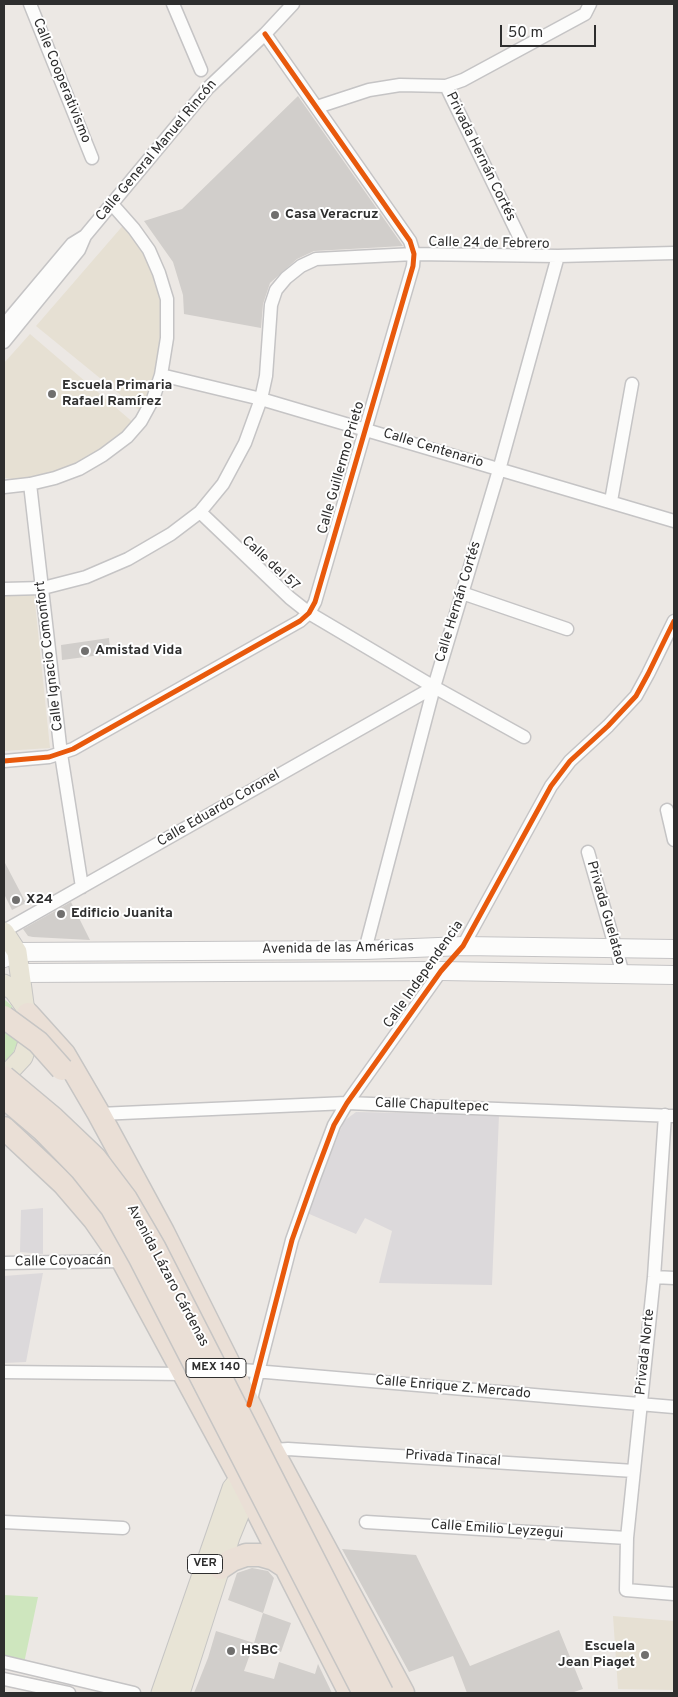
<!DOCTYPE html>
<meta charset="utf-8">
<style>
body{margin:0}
#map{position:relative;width:678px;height:1697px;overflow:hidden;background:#ece8e4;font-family:Overpass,sans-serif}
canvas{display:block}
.frame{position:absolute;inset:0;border:5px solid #2e2e2e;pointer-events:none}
.scale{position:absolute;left:500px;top:25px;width:96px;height:22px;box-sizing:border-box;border:2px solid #2e2e2e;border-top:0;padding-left:6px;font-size:15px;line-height:18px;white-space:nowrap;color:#2e2e2e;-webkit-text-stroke:4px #fff;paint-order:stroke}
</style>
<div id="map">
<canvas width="678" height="1697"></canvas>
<div class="frame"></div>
<div class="scale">50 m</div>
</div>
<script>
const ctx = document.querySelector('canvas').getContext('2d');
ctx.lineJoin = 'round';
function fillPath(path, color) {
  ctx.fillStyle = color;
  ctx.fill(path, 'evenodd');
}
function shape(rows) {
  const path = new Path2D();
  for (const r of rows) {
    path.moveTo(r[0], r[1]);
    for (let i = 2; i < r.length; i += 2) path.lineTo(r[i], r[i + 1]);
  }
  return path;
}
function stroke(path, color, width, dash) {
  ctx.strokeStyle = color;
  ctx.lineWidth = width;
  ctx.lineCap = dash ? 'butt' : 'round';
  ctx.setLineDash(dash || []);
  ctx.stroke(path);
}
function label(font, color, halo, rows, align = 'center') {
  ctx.font = font + ' Overpass,sans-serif';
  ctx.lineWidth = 4;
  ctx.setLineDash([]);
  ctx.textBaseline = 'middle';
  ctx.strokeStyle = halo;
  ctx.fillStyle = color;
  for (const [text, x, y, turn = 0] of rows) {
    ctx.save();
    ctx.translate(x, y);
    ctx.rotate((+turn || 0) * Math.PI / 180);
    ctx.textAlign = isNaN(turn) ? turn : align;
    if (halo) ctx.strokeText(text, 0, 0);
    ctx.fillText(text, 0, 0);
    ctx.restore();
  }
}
fillPath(shape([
 [356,1112,499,1115,492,1285,379,1283,392,1231,365,1218,356,1234,307,1213,344,1121],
 [43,1208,43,1254,20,1252,21,1210],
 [43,1273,26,1362,4,1363,4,1276]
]), '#dcd9db');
fillPath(shape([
 [126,222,151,262,168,306,169,344,144,414,36,326],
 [30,334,135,424,93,463,34,481,4,478,4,363],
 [4,592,34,593,50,748,4,751],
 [613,1616,674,1621,674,1690,618,1689]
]), '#e6e0d3');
fillPath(shape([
 [4,999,11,1005,17,1016,18,1041,13,1053,4,1062],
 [4,1595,38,1597,23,1668,4,1663]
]), '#cee6be');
fillPath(shape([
 [298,96,403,246,314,251,297,259,270,283,263,304,261,328,184,314,183,295,173,262,144,221,182,209],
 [109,638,110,649,108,654,62,660,61,645],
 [4,861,26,903,12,910,4,894],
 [71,902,90,940,33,937,28,936,23,929],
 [342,1549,416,1555,470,1666,559,1630,583,1689,571,1693,467,1693,453,1656,409,1672],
 [252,1568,268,1571,274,1578,263,1613,228,1600,237,1573],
 [263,1613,291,1623,281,1652,254,1643],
 [216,1631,254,1643,244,1671,274,1679,279,1662,315,1674,318,1664,332,1693,194,1693,208,1658]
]), '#d1cecb');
const street = shape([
 [30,4,92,158],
 [173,4,201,70],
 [446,86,528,255],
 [317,107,369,90,400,85,446,86,463,80,585,14,590,4],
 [4,325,72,244,85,236],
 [4,342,79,250,85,236,208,88,265,34,293,4],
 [161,375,261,399,674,521],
 [30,484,61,754,82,887],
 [4,487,30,484,55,478,79,469,103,455,127,437,141,421,153,399,161,375,167,338,167,299,159,273,149,250,134,229,111,203],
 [611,501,632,384],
 [200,512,290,598,309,613,434,687,524,737],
 [4,589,43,588,86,577,128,559,171,534,200,512,223,484,245,443,261,399,266,376,271,305,276,290,286,278,301,266,316,259,414,254,558,256,674,253],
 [462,593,567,629],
 [4,761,49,757,73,749,300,621,309,613,315,602,413,266,414,254,410,241,265,34],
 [667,810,674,840],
 [588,852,623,974],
 [4,931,434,687],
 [463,946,551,786,570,761,608,726,636,696,648,674,674,621],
 [365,950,434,687,499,470,558,256],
 [99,1114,347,1103,674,1116],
 [665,1115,654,1277,627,1538,626,1590,674,1594],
 [4,1263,123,1261],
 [654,1277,674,1278],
 [231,1369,674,1407],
 [4,1372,184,1374],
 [250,1403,292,1240,314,1178,334,1125,347,1103,441,971],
 [272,1450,288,1449,634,1471],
 [4,1522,123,1528],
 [366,1522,627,1538],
 [4,1662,134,1693],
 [4,1679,69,1693]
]);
const secondary = shape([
 [4,958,17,952,365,950,463,946,674,949],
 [20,973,441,971,674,975]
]);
const primary = shape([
 [4,932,17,952,24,1004],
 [4,984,14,991,24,1005,28,1014,30,1036,23,1057,8,1073,4,1075],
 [161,1693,232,1488,249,1467],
 [180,1693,230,1537,241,1510,258,1488]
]);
const highway = shape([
 [28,1014,64,1054,99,1114,163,1232,272,1450,403,1693],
 [4,1128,64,1184,94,1219,123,1261,240,1477,350,1693],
 [220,1568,232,1560,246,1555,260,1555,274,1559,286,1567,290,1568]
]);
stroke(street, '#c5c4c5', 15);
stroke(secondary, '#c5c4c5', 20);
stroke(primary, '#c6c5c4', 21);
stroke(highway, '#c6c5c4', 25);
stroke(street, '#fcfcfb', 12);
stroke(secondary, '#fcfcfb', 18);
stroke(primary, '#e8e4d6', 19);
stroke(highway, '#eadfd6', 22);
const highwayBridge = shape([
 [4,1017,38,1042,62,1069],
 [4,1077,53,1118,95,1158,126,1199,154,1247,382,1693],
 [4,1097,43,1130,81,1169,112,1208,139,1256,364,1693]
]);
stroke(highwayBridge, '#c6c5c4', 25, []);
stroke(highwayBridge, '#eadfd6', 22);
stroke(shape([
 [4,761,49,757,73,749,300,621,309,613,315,602,413,266,414,254,410,241,265,34],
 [249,1405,292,1240,314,1178,334,1125,347,1103,441,971,463,946,551,786,570,761,608,726,636,696,648,674,674,621]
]), '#e8590c', 5);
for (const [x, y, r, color] of [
 [275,215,5,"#706f6e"],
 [52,394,5,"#706f6e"],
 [85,651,5,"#706f6e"],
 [16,900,5,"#706f6e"],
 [61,914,5,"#706f6e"],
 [231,1651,5,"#706f6e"],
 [645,1655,5,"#706f6e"]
]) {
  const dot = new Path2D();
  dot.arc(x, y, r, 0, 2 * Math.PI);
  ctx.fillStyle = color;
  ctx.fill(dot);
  stroke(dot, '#fff', 2);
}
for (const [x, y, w] of [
 [216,1368,60],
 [205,1564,35]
]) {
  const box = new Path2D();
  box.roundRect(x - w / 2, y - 9.5, w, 19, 4);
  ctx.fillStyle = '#fff';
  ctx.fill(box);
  stroke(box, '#2e2e2e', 1);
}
label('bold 12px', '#2e2e2e', null, [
 ["MEX 140",216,1368],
 ["VER",205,1564]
]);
label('14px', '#2e2e2e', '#fff', [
 ["Calle Cooperativismo",61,81,68],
 ["Calle General Manuel Rincón",157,151,-50],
 ["Privada Hernán Cortés",480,157,64],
 ["Calle 24 de Febrero",489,244,1],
 ["Calle Centenario",433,449,17],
 ["Calle Guillermo Prieto",342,468,-74],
 ["Calle del 57",270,564,43],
 ["Calle Hernán Cortés",459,602,-73],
 ["Calle Ignacio Comonfort",50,656,-97],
 ["Calle Eduardo Coronel",219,809,-30],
 ["Privada Guelatao",605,913,74],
 ["Avenida de las Américas",338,949,-1],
 ["Calle Independencia",424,975,-55],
 ["Calle Chapultepec",432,1106,2],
 ["Calle Coyoacán",63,1262,-1],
 ["Avenida Lázaro Cárdenas",167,1276,62],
 ["Privada Norte",646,1352,-84],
 ["Calle Enrique Z. Mercado",453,1388,5],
 ["Privada Tinacal",453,1459,4],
 ["Calle Emilio Leyzegui",497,1530,4]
]);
label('bold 14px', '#2e2e2e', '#fff', [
 ["Casa Veracruz",285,215],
 ["Escuela Primaria",62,386],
 ["Rafael Ramírez",62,402],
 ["Amistad Vida",95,651],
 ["X24",26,900],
 ["Edificio Juanita",71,914],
 ["Escuela",635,1647,"right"],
 ["Jean Piaget",635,1663,"right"],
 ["HSBC",241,1651]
], 'left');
</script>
